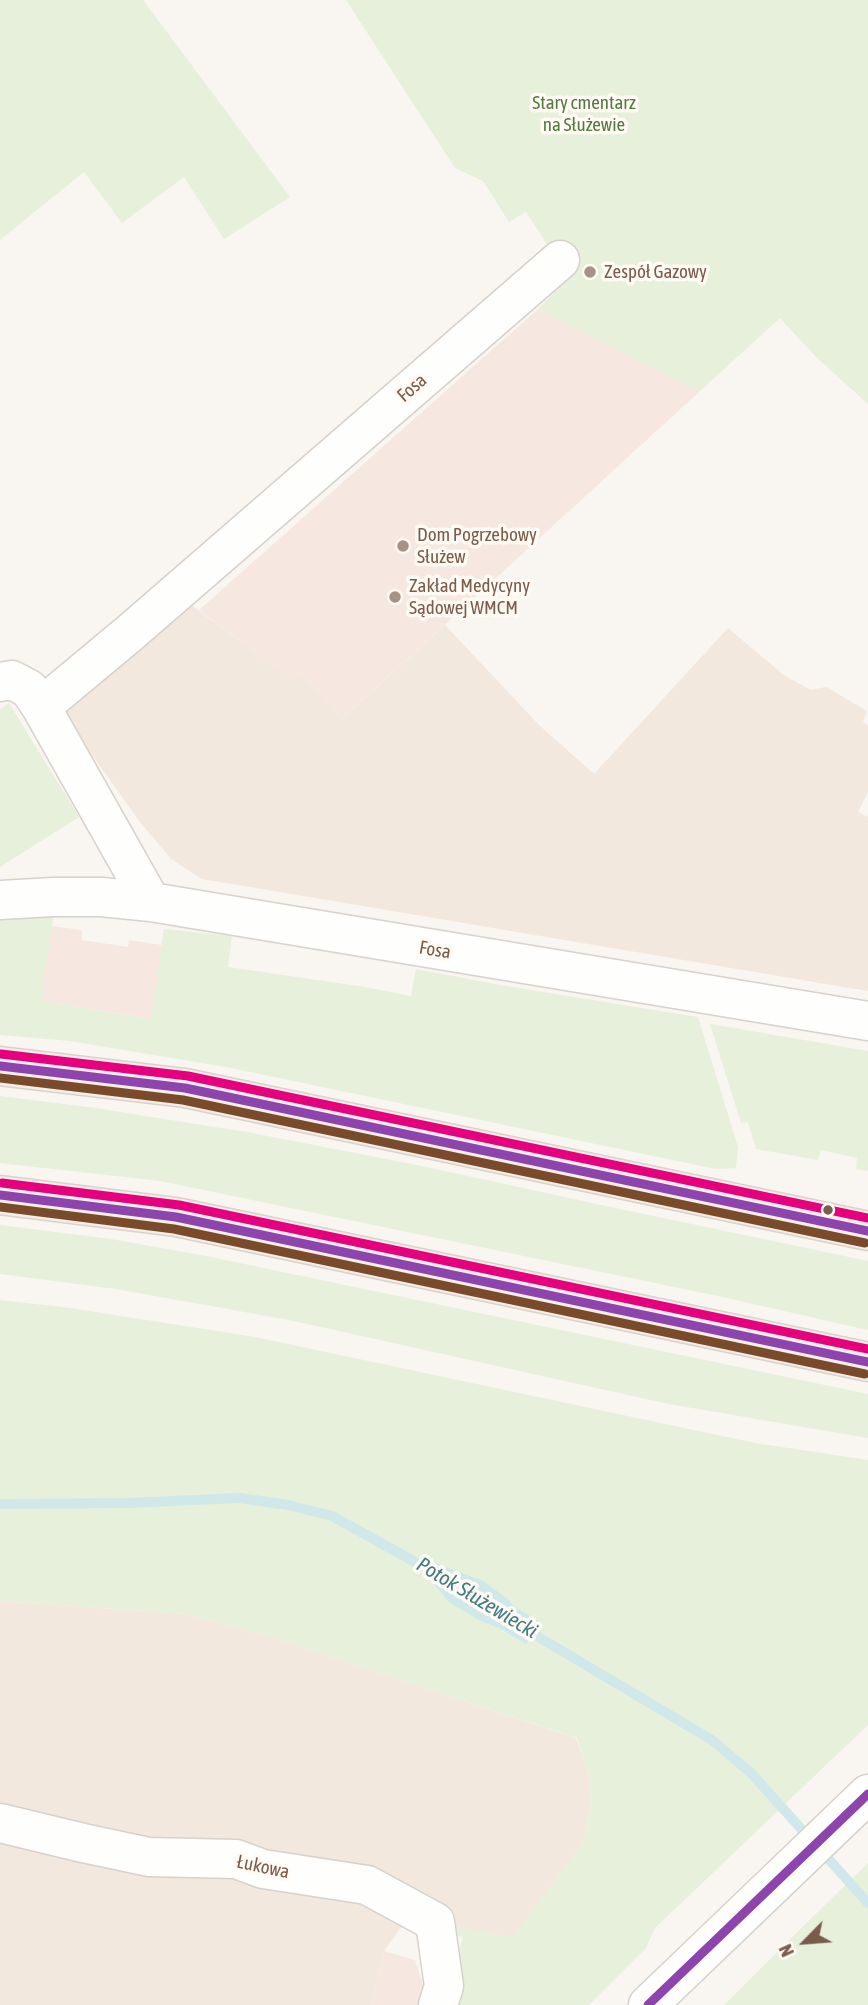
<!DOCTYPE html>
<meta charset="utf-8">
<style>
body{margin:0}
#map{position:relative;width:868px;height:2005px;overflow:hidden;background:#f9f5f0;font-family:"Asap Condensed",sans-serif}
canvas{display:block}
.north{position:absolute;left:770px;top:1907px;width:70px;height:70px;-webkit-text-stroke:5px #fffaf3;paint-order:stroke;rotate:245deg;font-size:19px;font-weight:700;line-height:28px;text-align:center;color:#7a5c4d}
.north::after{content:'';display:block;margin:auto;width:24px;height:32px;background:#7a5c4d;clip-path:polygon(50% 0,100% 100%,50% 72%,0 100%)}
</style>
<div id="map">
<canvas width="868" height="2005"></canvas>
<div class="north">N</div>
</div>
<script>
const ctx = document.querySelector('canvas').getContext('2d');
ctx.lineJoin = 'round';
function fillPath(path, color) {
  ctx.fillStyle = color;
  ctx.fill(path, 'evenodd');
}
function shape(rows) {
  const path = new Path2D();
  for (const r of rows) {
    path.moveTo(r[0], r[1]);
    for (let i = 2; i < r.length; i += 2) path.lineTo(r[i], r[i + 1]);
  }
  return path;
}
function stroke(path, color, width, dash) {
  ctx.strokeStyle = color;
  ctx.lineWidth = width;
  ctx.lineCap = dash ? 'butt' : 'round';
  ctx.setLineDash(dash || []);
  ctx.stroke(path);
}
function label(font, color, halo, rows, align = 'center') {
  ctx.font = font + ' "Asap Condensed",sans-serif';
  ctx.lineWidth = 7;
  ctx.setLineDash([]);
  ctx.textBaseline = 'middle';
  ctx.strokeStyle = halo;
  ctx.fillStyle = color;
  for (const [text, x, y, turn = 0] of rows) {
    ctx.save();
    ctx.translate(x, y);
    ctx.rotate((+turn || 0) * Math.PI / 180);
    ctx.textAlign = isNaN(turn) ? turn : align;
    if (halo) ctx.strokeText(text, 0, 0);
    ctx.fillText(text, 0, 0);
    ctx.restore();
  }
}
fillPath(shape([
 [191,605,292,679,301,674,342,719,445,625,539,725,594,774,728,628,785,676,811,690,826,687,867,711,863,722,868,726,868,792,858,812,868,817,868,991,202,879,171,859,140,822,67,720,65,708],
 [0,1601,187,1614,272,1637,576,1738,588,1769,591,1798,585,1841,513,1938,456,1927,422,1898,384,1951,371,2005,0,2005]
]), '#f2e8de');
fillPath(shape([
 [538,309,699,392,342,719,301,674,292,680,199,610],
 [51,926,82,930,82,940,128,947,129,940,162,945,152,1019,41,1001],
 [384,1951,415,1960,425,1991,421,2005,371,2005]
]), '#f6e8e1');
fillPath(shape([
 [0,0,143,0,290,197,224,239,184,177,122,223,84,172,0,240],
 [346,0,868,0,868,404,816,357,780,318,699,392,538,309,572,275,553,253,526,212,509,222,483,181,455,168],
 [9,703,79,817,0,867,0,709],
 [54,912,41,1001,151,1019,164,929,232,936,228,967,365,987,411,996,416,969,500,985,698,1017,738,1147,736,1168,716,1169,226,1067,70,1041,0,1035,0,915],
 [710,1024,868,1051,868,1171,856,1169,857,1158,821,1150,818,1160,756,1149,748,1122,741,1123],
 [0,1096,96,1108,252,1133,417,1165,606,1206,868,1261,868,1330,718,1296,160,1181,0,1163],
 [0,1225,111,1239,206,1256,868,1394,868,1438,669,1404,289,1320,116,1289,0,1274],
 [0,1300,70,1308,255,1337,755,1443,868,1460,868,1725,655,1928,646,1948,589,2005,451,2005,446,1995,463,1937,455,1935,456,1927,513,1937,585,1841,591,1798,588,1769,577,1738,272,1637,187,1614,0,1601],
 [868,1863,868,2005,724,2005,787,1942]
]), '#e7f0db');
fillPath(shape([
 [414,1561,438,1564,483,1581,509,1600,515,1607,540,1622,526,1644,501,1629,481,1621,450,1603]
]), '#d0e8ea');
stroke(shape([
 [0,1504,127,1503,240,1498,288,1505,332,1516,426,1568],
 [520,1626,712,1740,751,1773,868,1903]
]), '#d0e8ea', 10);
const minor = shape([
 [0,682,12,680,29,689,41,707,151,902],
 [41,707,131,632,560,260],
 [0,900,53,897,101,897,151,902,868,1021],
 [0,1823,83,1843,149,1857,236,1859,263,1869,367,1885,435,1922,444,1986,438,2005],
 [648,2005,868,1794]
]);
const major = shape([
 [0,1066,185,1088,868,1231],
 [0,1195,176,1217,868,1362]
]);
stroke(minor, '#d7d1cb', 41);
stroke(major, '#dad1cc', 41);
stroke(minor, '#fefefd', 38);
stroke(major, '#f3eee8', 38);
stroke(shape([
 [0,1066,185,1088,868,1231],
 [0,1195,176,1217,868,1362],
 [648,2005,868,1794]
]), '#8e44ad', 9);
stroke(shape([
 [0,1078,183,1100,865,1243],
 [0,1207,174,1229,865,1374]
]), '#7a4b2a', 9);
stroke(shape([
 [1,1054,188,1076,868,1218],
 [2,1183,179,1205,868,1349]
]), '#e5007d', 9);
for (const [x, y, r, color] of [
 [590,272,7,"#a69286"],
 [403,546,7,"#a69286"],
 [395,597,7,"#a69286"],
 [828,1210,6,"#7a5c4d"]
]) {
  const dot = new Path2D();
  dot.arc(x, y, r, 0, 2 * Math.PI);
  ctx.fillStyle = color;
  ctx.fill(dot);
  stroke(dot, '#fffaf3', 2.5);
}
label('19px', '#537a41', '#fffaf3', [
 ["Stary cmentarz",584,103],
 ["na Służewie",584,125]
]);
label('19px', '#7a5c4d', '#fffaf3', [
 ["Zespół Gazowy",604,272],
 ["Dom Pogrzebowy",417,535],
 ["Służew",417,557],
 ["Zakład Medycyny",409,586],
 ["Sądowej WMCM",409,608]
], 'left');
label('19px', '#7a5c4d', '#fffaf3', [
 ["Fosa",412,388,-41],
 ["Fosa",435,950,10],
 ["Łukowa",263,1867,12]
]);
label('italic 21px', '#437c86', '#fffaf3', [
 ["Potok Służewiecki",477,1598,31]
]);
</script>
